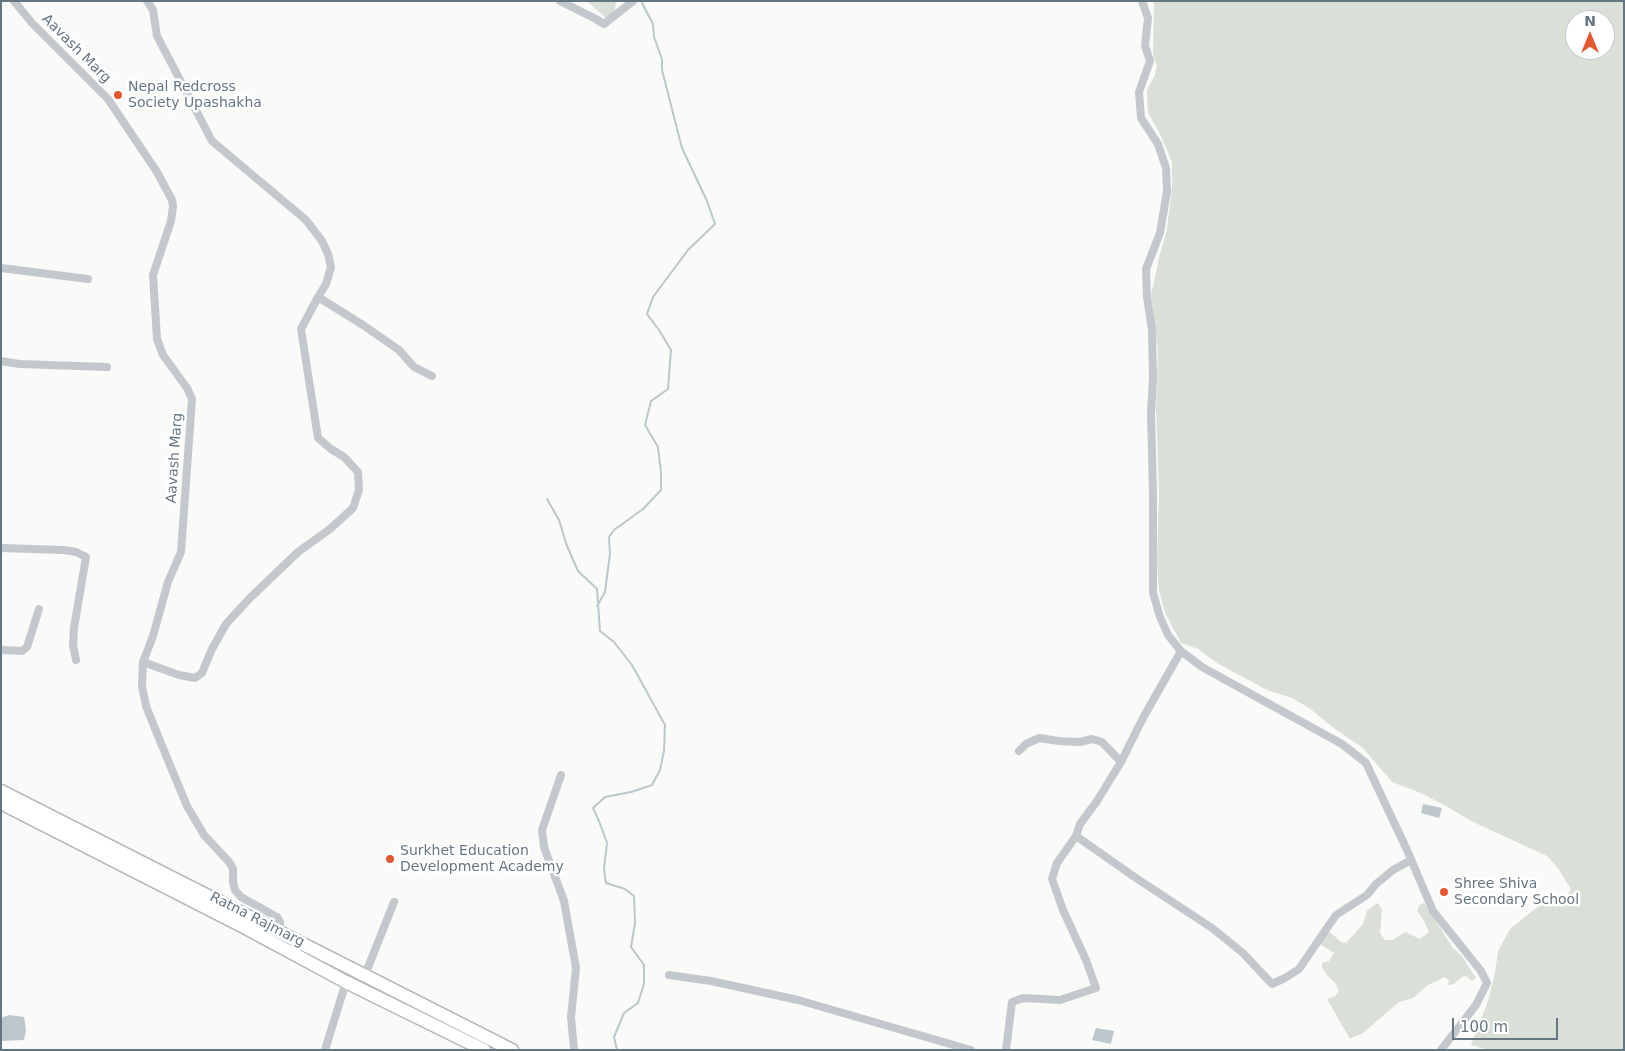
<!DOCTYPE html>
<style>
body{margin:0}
#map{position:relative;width:1625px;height:1051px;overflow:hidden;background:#fafaf8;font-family:"DejaVu Sans",sans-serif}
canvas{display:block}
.frame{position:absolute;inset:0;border:2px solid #657683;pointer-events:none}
.north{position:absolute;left:1565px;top:10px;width:50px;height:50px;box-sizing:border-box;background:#fff;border:1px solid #c1c8cd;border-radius:50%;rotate:0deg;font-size:14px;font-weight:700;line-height:20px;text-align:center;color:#657683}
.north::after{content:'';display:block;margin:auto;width:18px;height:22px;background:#e4572e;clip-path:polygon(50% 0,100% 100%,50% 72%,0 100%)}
.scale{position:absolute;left:1452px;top:1018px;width:106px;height:22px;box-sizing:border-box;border:2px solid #657683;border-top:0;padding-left:6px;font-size:15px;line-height:18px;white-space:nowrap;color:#657683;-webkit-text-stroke:4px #fff;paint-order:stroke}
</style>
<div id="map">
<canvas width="1625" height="1051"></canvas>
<div class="frame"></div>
<div class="north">N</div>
<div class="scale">100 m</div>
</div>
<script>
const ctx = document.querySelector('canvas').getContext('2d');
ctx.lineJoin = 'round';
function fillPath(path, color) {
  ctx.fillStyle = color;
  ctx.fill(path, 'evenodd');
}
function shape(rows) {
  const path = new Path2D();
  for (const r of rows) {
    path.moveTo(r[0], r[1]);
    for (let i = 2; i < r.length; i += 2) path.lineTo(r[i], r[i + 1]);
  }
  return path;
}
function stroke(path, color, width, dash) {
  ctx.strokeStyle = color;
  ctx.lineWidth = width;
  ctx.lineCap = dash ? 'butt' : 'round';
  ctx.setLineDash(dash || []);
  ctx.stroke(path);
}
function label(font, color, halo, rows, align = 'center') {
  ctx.font = font + ' "DejaVu Sans",sans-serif';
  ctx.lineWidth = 5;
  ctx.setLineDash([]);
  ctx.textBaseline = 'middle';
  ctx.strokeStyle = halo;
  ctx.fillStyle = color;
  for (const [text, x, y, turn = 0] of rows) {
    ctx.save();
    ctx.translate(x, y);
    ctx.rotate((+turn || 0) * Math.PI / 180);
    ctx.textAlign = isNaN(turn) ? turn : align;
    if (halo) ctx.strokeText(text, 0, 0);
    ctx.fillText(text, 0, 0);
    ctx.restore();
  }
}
fillPath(shape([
 [587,1,616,1,615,10,608,20],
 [1154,1,1624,1,1624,1050,1488,1050,1471,1045,1488,1001,1495,973,1498,951,1510,929,1536,908,1548,902,1565,899,1571,889,1558,868,1547,856,1471,821,1446,806,1421,793,1392,782,1363,748,1335,729,1309,708,1292,698,1267,690,1217,663,1198,649,1181,643,1165,613,1159,590,1157,564,1159,493,1156,406,1158,350,1151,296,1159,258,1167,229,1172,186,1172,162,1159,132,1148,113,1147,90,1155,75,1157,66,1153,56],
 [1575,20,1605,20,1605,50,1575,50],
 [1377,903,1379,905,1382,910,1380,933,1385,940,1393,940,1405,932,1420,939,1429,932,1423,919,1417,911,1419,905,1424,903,1453,948,1462,956,1476,978,1472,981,1466,976,1462,977,1454,984,1448,985,1449,981,1445,977,1428,985,1413,998,1399,1002,1363,1033,1350,1039,1327,999,1335,996,1339,991,1336,984,1327,975,1322,968,1322,963,1329,961,1334,953,1320,944,1327,933,1330,932,1341,942,1346,943,1363,924,1367,911]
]), '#dadfd7');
fillPath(shape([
 [1423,804,1442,808,1439,818,1421,813],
 [9,1015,24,1017,26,1030,24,1040,1,1041,1,1018],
 [1096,1028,1114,1031,1111,1044,1092,1040]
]), '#bbc7cb');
stroke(shape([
 [547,499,559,520,567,546,578,571,597,589,600,631,614,642,632,665,665,725,664,751,660,770,652,785,631,792,605,797,593,808,599,821,607,843,604,869,606,883,625,889,634,896,635,923,631,947,644,965,644,984,638,1003,624,1013,614,1037,617,1050],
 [597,606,605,592,610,554,609,537,614,530,643,509,661,490,661,473,658,447,645,425,651,401,668,389,671,350,659,330,647,314,653,297,688,250,715,224,707,201,682,148,662,70,662,59,654,37,653,24,642,3]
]), '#bbc7cb', 2);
const primary = shape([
 [1,791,512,1050],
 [1,803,242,926,346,982,484,1050]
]);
stroke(primary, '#b5babe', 15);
stroke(shape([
 [14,1,32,23,108,99,157,172,172,200,173,206,171,221,153,275,157,339,163,355,187,388,192,399,181,552,168,582,153,636,143,662,142,686,146,706,160,741,187,806,204,835,230,863,233,869,233,882,235,890,241,897,277,917,280,922,280,931],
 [560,1,596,19,604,24,633,1],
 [1142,1,1148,18,1145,46,1150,61,1139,92,1141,118,1158,144,1166,168,1167,191,1160,233,1146,269,1147,297,1152,330,1153,377,1151,414,1153,494,1153,593,1160,617,1168,635,1181,651,1202,667,1342,744,1366,763,1407,850,1433,911,1481,971,1487,983,1476,1005,1441,1050],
 [1,268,88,279],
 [318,297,363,325,399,350,414,367,432,376],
 [1,361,19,364,107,367],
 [1,548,64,550,76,552,86,557,74,628,73,645,76,660],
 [1,650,22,651,27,647,39,609],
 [143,662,179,675,195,678,202,673,212,649,226,624,249,599,298,552,330,529,353,508,359,490,358,472,344,457,331,449,318,438,301,329,318,297,326,284,331,267,328,254,322,241,306,220,212,141,157,36,153,10,147,1],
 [1019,751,1026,744,1039,738,1059,741,1080,742,1092,739,1102,742,1121,762],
 [561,775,542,830,544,847,564,901,576,968,571,1017,574,1050],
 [1076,836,1136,878,1212,928,1243,953,1272,984,1285,978,1299,969,1336,915,1367,895,1376,884,1393,870,1411,860],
 [365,975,394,902],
 [669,975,711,981,798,1000,971,1050],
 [325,1050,346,982],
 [1006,1050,1012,1002,1023,998,1060,1000,1096,988,1086,960,1063,910,1052,879,1057,863,1076,836,1080,824,1097,801,1121,762,1143,718,1181,651]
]), '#c3c8cc', 8);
stroke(primary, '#fff', 12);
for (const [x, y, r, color] of [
 [118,95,5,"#e4572e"],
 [390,859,5,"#e4572e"],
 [1444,892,5,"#e4572e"]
]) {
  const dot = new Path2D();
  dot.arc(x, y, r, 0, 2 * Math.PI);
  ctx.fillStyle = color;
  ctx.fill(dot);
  stroke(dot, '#fff', 2);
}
label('14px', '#657683', '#fff', [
 ["Aavash Marg",76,49,45],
 ["Aavash Marg",175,458,-86],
 ["Ratna Rajmarg",257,920,27]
]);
label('14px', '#657683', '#fff', [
 ["Nepal Redcross",128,87],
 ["Society Upashakha",128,103],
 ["Surkhet Education",400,851],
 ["Development Academy",400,867],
 ["Shree Shiva",1454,884],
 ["Secondary School",1454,900]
], 'left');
</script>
